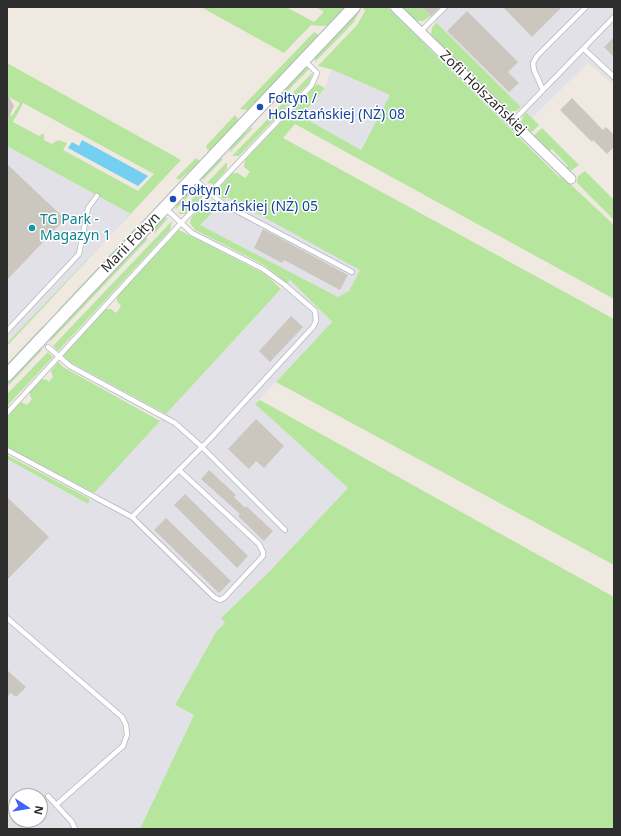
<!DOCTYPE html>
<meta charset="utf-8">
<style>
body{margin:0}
#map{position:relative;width:621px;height:836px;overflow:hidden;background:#efe9e1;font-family:"Noto Sans",sans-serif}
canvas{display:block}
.frame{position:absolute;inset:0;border:8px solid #2e2e2e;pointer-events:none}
.north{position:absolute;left:8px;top:788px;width:40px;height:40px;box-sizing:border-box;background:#fff;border:1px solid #ababab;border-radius:50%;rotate:102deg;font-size:11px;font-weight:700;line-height:16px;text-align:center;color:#2e2e2e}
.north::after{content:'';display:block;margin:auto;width:14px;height:18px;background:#4264fb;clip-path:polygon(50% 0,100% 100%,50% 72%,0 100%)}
</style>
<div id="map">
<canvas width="621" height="836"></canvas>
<div class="frame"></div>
<div class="north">N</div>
</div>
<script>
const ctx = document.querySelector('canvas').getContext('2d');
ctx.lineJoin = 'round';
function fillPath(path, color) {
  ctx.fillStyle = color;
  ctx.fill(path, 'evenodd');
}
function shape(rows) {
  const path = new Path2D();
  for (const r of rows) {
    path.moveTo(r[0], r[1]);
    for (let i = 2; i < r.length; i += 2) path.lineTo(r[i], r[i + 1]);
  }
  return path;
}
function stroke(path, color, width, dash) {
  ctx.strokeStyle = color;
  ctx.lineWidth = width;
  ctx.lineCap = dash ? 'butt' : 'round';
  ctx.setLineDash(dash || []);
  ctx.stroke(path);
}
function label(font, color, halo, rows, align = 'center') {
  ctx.font = font + ' "Noto Sans",sans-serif';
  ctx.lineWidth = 3;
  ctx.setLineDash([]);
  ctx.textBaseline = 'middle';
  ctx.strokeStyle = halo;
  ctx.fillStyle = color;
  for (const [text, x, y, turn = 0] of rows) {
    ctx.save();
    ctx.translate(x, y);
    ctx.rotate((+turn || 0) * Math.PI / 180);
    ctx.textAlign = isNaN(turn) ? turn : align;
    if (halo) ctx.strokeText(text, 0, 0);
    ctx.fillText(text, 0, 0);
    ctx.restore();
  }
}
fillPath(shape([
 [422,7,614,7,614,85,588,63,532,118],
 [331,69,391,95,360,150,301,116,325,88],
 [7,146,131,214,7,343],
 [227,197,361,270,349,291,338,297,199,225],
 [290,280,332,323,255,404,348,488,270,571,221,618,226,623,216,632,175,705,194,715,140,829,7,829,7,459,88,504,97,488],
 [16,796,40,796,40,820,16,820]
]), '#e3e1e8');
fillPath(shape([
 [201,7,286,7,314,22,324,12,316,7,347,7,332,24,324,26,311,25,284,53],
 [363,7,387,7,558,176,567,181,614,225,614,299,295,124,283,138,614,319,614,565,276,382,332,322,290,280,287,283,264,265,195,230,190,223,191,218,205,203,213,201,219,206,200,225,338,297,349,291,360,270,227,197,224,200,218,192,219,188,232,173,238,173,245,178,250,172,244,167,245,160,317,84,325,88,301,116,361,150,390,95,331,69,318,66,357,25,365,11],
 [400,7,422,7,431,16,423,21,416,21],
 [359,9,360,11,353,23,315,62,315,56],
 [436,22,521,107,516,111,508,112,431,36,432,28],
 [314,32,318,34,317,41,249,110,240,109],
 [7,63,181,160,7,346,7,343,131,214,7,146,7,113,12,116,20,103,7,96],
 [23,103,154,174,138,191,63,150,67,143,58,140,52,144,44,140,44,133,39,136,13,122],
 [306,68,310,68,277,102,285,88,302,69],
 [313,72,309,83,239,156,232,156],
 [526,112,539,125,533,131,526,133,522,128,521,124,523,116],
 [235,115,238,119,237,124,210,151,207,149,206,146],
 [252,127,252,129,229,153,232,144],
 [542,128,579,165,572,170,564,169,568,166,552,149,547,153,531,138],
 [196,158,200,161,199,163,179,180,176,178],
 [220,158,223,159,203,180,202,179,202,176],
 [227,162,227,169,214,184,207,183],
 [585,171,614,200,614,220,577,183,578,176],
 [193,186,198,186,175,210,178,201],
 [202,189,202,196,185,214,178,214],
 [163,218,168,218,155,233,150,231],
 [172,221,170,230,58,351,53,346],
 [140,223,140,224,58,311,58,310],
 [179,230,265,274,281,289,166,414,68,361,63,355,106,309,111,309,116,313,121,306,117,301,117,296],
 [146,235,147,240,50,342,51,336],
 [43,326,44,327,7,366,7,364],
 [43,349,7,387,7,381,35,351],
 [48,352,53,357,7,406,7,394],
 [58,362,63,367,160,421,94,493,7,447,7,417,21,402,27,405,32,399,30,396,30,391,42,379,47,380,49,382,53,377,51,371],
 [260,400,614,597,614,829,140,829,194,715,175,705,216,632,225,623,221,618,270,571,348,488,255,404],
 [7,455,90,499,88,504,7,459]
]), '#b6e59e');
fillPath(shape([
 [82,140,148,176,138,186,68,148,72,142,79,146]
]), '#75cff0');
fillPath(shape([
 [422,7,440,7,431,16],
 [503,7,562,7,532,37],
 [467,11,518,62,508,72,519,83,509,92,447,31],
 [614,37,614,57,604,47],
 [7,94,14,106,7,121],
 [572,98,603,130,606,127,614,135,614,147,607,154,593,140,592,142,560,110],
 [7,164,65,219,7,280],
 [263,229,348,275,340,290,284,260,282,263,254,248],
 [291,316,303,327,270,362,259,351],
 [256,419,284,446,264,468,256,461,249,469,228,449],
 [209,470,236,495,234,497,245,508,246,506,273,531,264,541,238,516,240,514,201,479],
 [185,494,248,556,237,568,174,505],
 [7,497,49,537,7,580],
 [166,518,231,581,219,593,154,530],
 [7,670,26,687,16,697,11,693,7,697]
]), '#cbc7bf');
const lane = shape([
 [420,32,445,7],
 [584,49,614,77],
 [543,90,534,70,533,63,537,56,586,7],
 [512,122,614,17],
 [193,178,222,203,352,272],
 [7,331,79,254,88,208,97,196],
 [48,347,70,366,175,423,202,447,285,530],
 [7,413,181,223,311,86,317,73,304,60],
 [7,450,132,517,211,438,313,327,316,321,315,311,285,285,263,269,192,233,165,208],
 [132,517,214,597,220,600,225,597,263,556,263,552,259,544,179,470],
 [7,618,122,717,126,725,127,735,123,746,56,805],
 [48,796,72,822,75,829]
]);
const street = shape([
 [395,7,571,179]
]);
const secondary = shape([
 [7,375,354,7]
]);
stroke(lane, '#b4b7c1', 6);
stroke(street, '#b4b7c1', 11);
stroke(secondary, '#b4b7c1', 14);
stroke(lane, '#fff', 4.5);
stroke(street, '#fff', 9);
stroke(secondary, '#fff', 12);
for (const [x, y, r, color] of [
 [260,107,4,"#1a4fb4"],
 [173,199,4,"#1a4fb4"],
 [32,228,4,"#0f9aa8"]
]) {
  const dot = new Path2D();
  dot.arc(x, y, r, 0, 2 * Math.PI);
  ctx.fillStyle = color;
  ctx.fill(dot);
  stroke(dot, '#fff', 1.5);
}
label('14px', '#2e2e2e', '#fff', [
 ["Zofii Holszańskiej",483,93,44],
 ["Marii Fołtyn",131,243,-46]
]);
label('14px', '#164399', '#fff', [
 ["Fołtyn /",268,99],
 ["Holsztańskiej (NŻ) 08",268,115],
 ["Fołtyn /",181,191],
 ["Holsztańskiej (NŻ) 05",181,207]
], 'left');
label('14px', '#0d838f', '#fff', [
 ["TG Park -",40,220],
 ["Magazyn 1",40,236]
], 'left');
</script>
